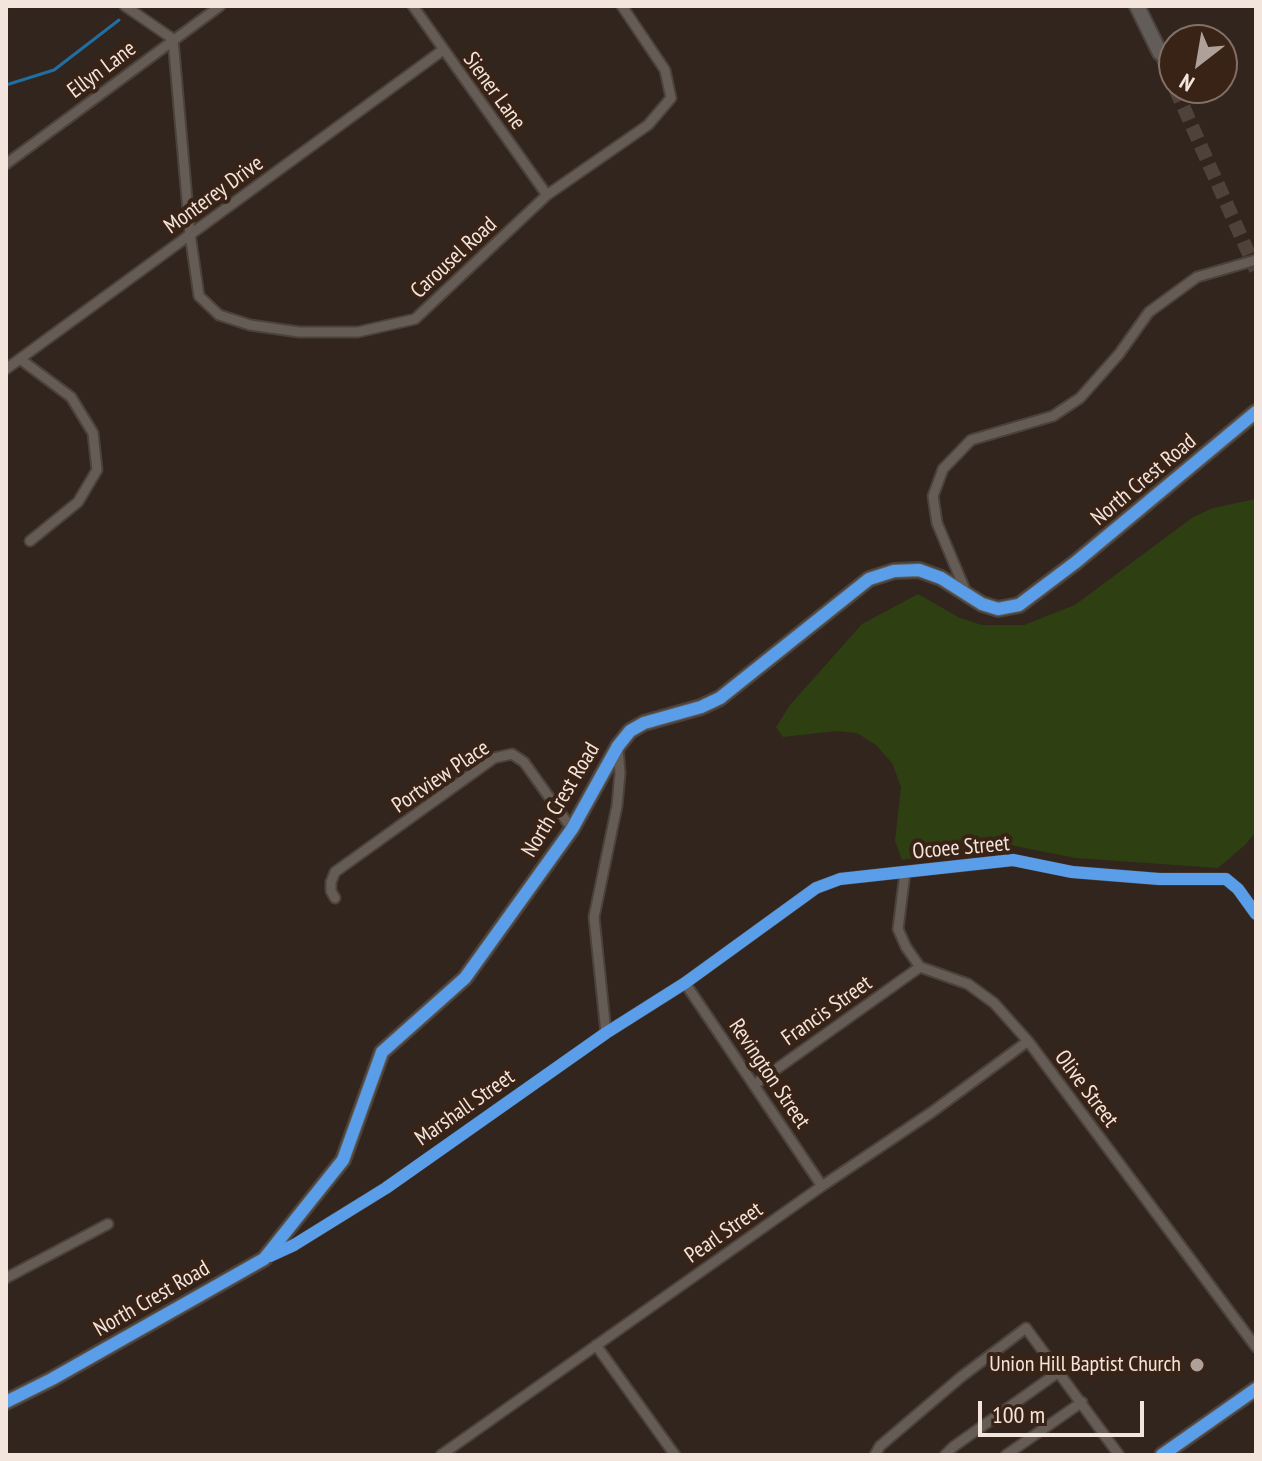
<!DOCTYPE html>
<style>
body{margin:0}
#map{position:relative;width:1262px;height:1461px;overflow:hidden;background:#31251e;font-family:"PT Sans Narrow",sans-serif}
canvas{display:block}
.frame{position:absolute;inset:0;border:8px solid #f3e4dc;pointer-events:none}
.north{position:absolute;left:1158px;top:24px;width:80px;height:80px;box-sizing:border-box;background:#392316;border:2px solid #837065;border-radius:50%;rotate:211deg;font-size:22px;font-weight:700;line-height:32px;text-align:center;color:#f3e4dc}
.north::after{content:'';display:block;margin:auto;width:28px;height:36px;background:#afa19a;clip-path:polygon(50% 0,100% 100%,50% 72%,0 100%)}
.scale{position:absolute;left:978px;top:1401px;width:166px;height:36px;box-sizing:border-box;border:4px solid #f3e4dc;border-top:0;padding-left:10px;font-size:24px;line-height:28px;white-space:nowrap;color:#f3e4dc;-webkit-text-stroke:6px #392316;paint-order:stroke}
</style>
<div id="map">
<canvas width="1262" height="1461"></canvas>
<div class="frame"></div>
<div class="north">N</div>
<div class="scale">100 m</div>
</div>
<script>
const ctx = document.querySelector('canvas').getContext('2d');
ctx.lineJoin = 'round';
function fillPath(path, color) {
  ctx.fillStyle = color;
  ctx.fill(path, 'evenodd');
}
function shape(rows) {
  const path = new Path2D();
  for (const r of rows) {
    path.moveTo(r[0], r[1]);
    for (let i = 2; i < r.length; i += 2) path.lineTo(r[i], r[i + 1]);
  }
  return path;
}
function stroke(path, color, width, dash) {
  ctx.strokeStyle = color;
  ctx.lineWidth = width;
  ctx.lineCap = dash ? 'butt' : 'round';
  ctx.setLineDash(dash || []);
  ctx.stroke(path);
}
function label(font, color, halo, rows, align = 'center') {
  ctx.font = font + ' "PT Sans Narrow",sans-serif';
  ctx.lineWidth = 8;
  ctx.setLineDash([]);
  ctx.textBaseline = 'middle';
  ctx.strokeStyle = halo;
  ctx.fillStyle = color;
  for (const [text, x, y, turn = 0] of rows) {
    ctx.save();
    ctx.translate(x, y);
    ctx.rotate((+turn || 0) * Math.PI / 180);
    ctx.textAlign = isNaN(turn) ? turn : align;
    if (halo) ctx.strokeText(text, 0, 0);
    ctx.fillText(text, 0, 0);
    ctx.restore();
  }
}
fillPath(shape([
 [1256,499,1256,832,1245,845,1218,868,1075,858,1010,845,902,860,895,841,901,787,892,763,876,745,857,733,836,731,783,737,776,727,790,705,862,624,918,594,960,618,982,625,1024,625,1075,605,1193,517,1213,508]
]), '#2e3f12');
stroke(shape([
 [6,85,54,70,119,20]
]), '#206fa3', 3);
stroke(shape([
 [1160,53,1174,85],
 [1175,88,1256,270]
]), '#4e423a', 14, [14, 7]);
const street = shape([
 [125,6,173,39,190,234,199,296,219,315,250,325,299,332,358,332,415,319,547,195,648,125,671,98,665,70,622,6],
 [413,6,547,195],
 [6,164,220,6],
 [20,359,71,397,93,433,97,470,78,502,30,541],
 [6,369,443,50],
 [966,592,937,523,933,496,943,469,971,440,1053,416,1080,398,1119,354,1149,312,1197,277,1256,260],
 [905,873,898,929,906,947,920,967,968,984,994,1003,1028,1041,1256,1347],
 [335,898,331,891,331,882,335,872,494,758,512,754,524,762,572,829],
 [685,983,822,1186],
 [606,1033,594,917,617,806,620,773,618,748],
 [754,1085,920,967],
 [270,1256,294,1245,386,1188,606,1033,685,983,816,888,840,879,1013,860,1072,872,1159,879,1226,879,1238,889,1256,914],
 [6,1278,108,1224],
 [596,1345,675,1455],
 [441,1455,822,1186,932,1112,1028,1041],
 [875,1455,880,1446,961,1377,1026,1328,1119,1455],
 [945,1455,953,1447,1060,1371],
 [1006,1455,1082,1402]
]);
const secondary = shape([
 [1137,6,1160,53],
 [6,1402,52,1379,264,1259,343,1160,382,1052,465,978,572,829,618,746,630,731,644,723,701,707,720,698,869,579,894,571,919,570,941,578,982,604,998,609,1019,605,1076,562,1256,412],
 [1162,1455,1256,1389]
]);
stroke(street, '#4c423c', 13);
stroke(secondary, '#4c423c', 18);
stroke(street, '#665c56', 9);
stroke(secondary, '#625d59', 14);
stroke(shape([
 [270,1256,294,1245,386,1188,606,1033,685,983,816,888,840,879,1013,860,1072,872,1159,879,1226,879,1238,889,1256,914],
 [6,1402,52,1379,264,1259,343,1160,382,1052,465,978,572,829,618,746,630,731,644,723,701,707,720,698,869,579,894,571,919,570,941,578,982,604,998,609,1019,605,1076,562,1256,412],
 [1162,1455,1256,1389]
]), '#5a9eea', 12);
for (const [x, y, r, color] of [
 [1197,1365,8,"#afa19a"]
]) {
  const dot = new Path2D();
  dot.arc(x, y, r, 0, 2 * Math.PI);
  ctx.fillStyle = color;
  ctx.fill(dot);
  stroke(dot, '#392316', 3);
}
label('22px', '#f3e4dc', '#392316', [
 ["Ellyn Lane",102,70,-37],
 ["Siener Lane",494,91,54],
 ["Monterey Drive",214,195,-36],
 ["Carousel Road",454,258,-43],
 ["North Crest Road",1144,480,-40],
 ["Portview Place",441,777,-34],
 ["North Crest Road",561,800,-59],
 ["Ocoee Street",961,848,-5],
 ["Francis Street",827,1011,-35],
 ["Revington Street",769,1074,56],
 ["Olive Street",1086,1089,53],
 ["Marshall Street",465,1108,-35],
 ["Pearl Street",724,1233,-35],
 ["North Crest Road",152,1299,-30]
]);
label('22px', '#f3e4dc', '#392316', [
 ["Union Hill Baptist Church",1181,1365]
], 'right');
</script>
